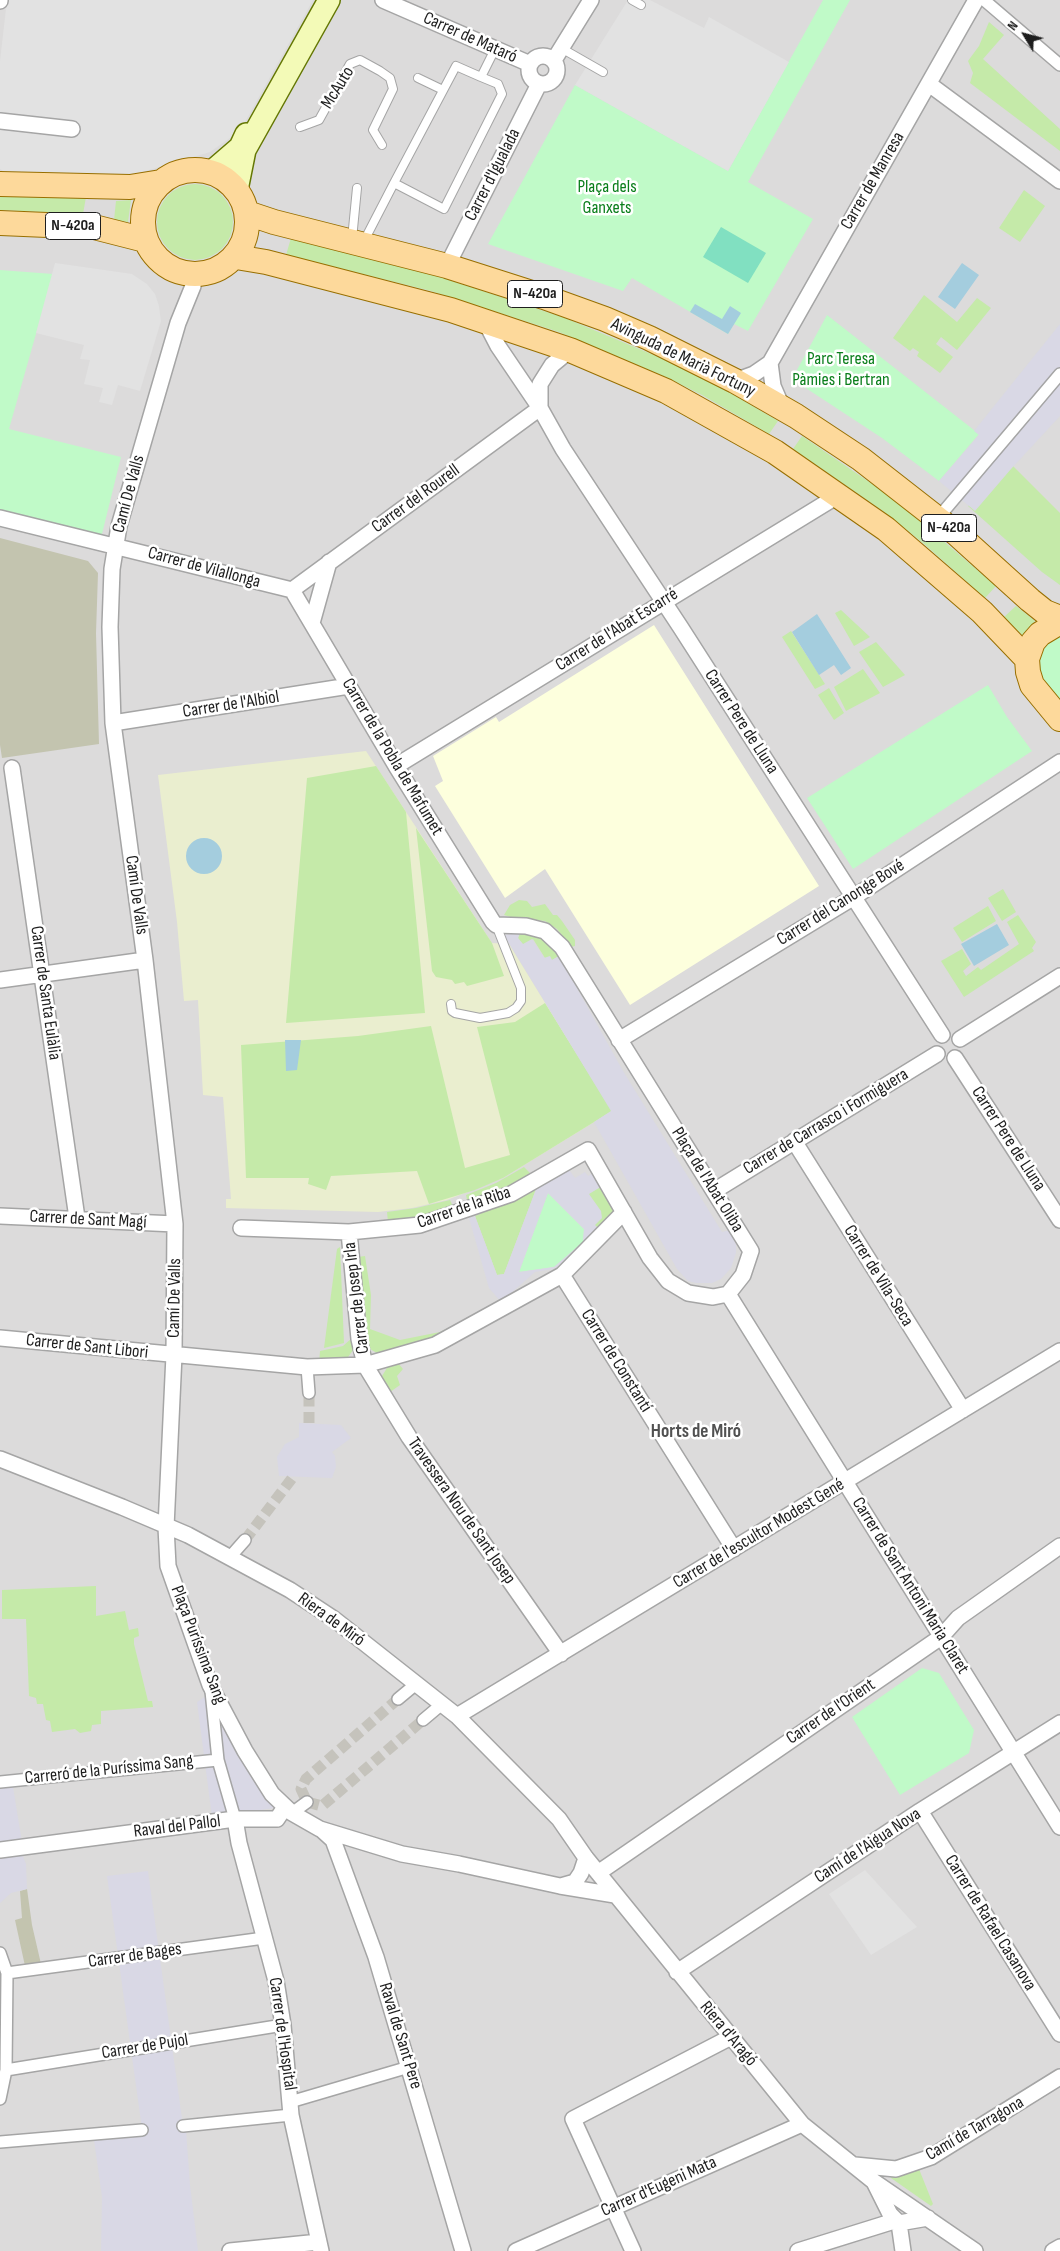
<!DOCTYPE html>
<meta charset="utf-8">
<style>
body{margin:0}
#map{position:relative;width:1060px;height:2251px;overflow:hidden;background:#efece4;font-family:"Sofia Sans Condensed",sans-serif}
canvas{display:block}
.north{position:absolute;left:1000px;top:10px;width:50px;height:50px;-webkit-text-stroke:4px #fff;paint-order:stroke;rotate:307deg;font-size:14px;font-weight:700;line-height:20px;text-align:center;color:#1e1e1e}
.north::after{content:'';display:block;margin:auto;width:18px;height:22px;background:#1e1e1e;clip-path:polygon(50% 0,100% 100%,50% 72%,0 100%)}
</style>
<div id="map">
<canvas width="1060" height="2251"></canvas>
<div class="north">N</div>
</div>
<script>
const ctx = document.querySelector('canvas').getContext('2d');
ctx.lineJoin = 'round';
function fillPath(path, color) {
  ctx.fillStyle = color;
  ctx.fill(path, 'evenodd');
}
function shape(rows) {
  const path = new Path2D();
  for (const r of rows) {
    if (r.length === 3) {
      path.moveTo(r[0] + r[2], r[1]);
      path.arc(r[0], r[1], r[2], 0, 2 * Math.PI);
      continue;
    }
    path.moveTo(r[0], r[1]);
    for (let i = 2; i < r.length; i += 2) path.lineTo(r[i], r[i + 1]);
  }
  return path;
}
function stroke(path, color, width, dash) {
  ctx.strokeStyle = color;
  ctx.lineWidth = width;
  ctx.lineCap = dash ? 'butt' : 'round';
  ctx.setLineDash(dash || []);
  ctx.stroke(path);
}
function label(font, color, halo, rows, align = 'center') {
  ctx.font = font + ' "Sofia Sans Condensed",sans-serif';
  ctx.lineWidth = 5;
  ctx.setLineDash([]);
  ctx.textBaseline = 'middle';
  ctx.strokeStyle = halo;
  ctx.fillStyle = color;
  for (const [text, x, y, turn = 0] of rows) {
    ctx.save();
    ctx.translate(x, y);
    ctx.rotate((+turn || 0) * Math.PI / 180);
    ctx.textAlign = isNaN(turn) ? turn : align;
    if (halo) ctx.strokeText(text, 0, 0);
    ctx.fillText(text, 0, 0);
    ctx.restore();
  }
}
fillPath(shape([
 [0,0,1060,0,1060,2251,0,2251]
]), '#dcdbdb');
fillPath(shape([
 [654,625,819,886,630,1005,545,869,505,898,435,786,443,781,433,756,496,717,499,722]
]), '#fdffdd');
fillPath(shape([
 [0,538,88,561,98,573,96,633,99,744,2,758,0,745],
 [27,1889,32,1925,41,1964,25,1966,15,1920,22,1918,20,1891]
]), '#c3c4af');
fillPath(shape([
 [366,751,492,943,509,944,612,1111,503,1178,447,1200,412,1208,378,1212,226,1208,226,1199,231,1199,223,1097,203,1095,198,1000,184,1001,177,922,158,775]
]), '#eaeecf');
fillPath(shape([
 [989,22,1004,35,983,59,1060,129,1060,151,970,83,973,73,968,61,979,46],
 [195,222,38],
 [1024,190,1045,206,1020,242,999,228],
 [0,194,86,197,83,214,0,210],
 [131,200,128,222,114,220,116,201],
 [291,238,437,276,565,318,673,363,710,381,778,421,769,434,702,395,666,377,559,332,431,291,286,255],
 [924,295,957,322,977,298,991,308,957,350,941,337,936,344,953,357,940,373,917,356,919,352,913,348,910,351,893,338],
 [802,436,894,499,996,586,985,598,923,543,883,511,793,449],
 [1007,460,1060,513,1060,585,1042,572,968,506],
 [1016,606,1035,621,1023,636,1004,617],
 [841,610,870,637,854,646,835,613],
 [791,631,825,684,815,689,782,637],
 [876,642,905,675,883,687,859,652],
 [863,669,880,693,846,711,834,687],
 [829,688,844,713,834,720,818,695],
 [376,766,406,812,425,1013,286,1023,307,778],
 [416,828,492,943,504,976,467,986,464,982,455,984,452,980,436,977,432,971],
 [1003,889,1016,912,1002,921,988,898],
 [519,900,527,901,532,907,545,904,553,915,557,915,562,921,575,940,575,946,571,947,557,929,545,921,514,918,504,915,510,905],
 [988,906,996,921,962,942,953,928],
 [1018,915,1036,942,1032,948,1034,951,964,997,941,961,962,949,971,964,963,971,966,976,978,967,981,970,1019,944,1007,922],
 [526,932,538,935,555,949,559,956,552,960,545,958,533,939,523,945,518,938,520,933],
 [545,1003,612,1111,503,1178,475,1190,429,1204,417,1171,331,1176,326,1190,308,1184,309,1178,246,1178,241,1045,358,1036,431,1026,465,1168,510,1155,477,1027,515,1022],
 [524,1167,531,1174,485,1198,468,1204,466,1195,496,1183],
 [538,1184,504,1274,497,1275,475,1216,512,1200],
 [602,1186,614,1207,614,1211,599,1229,595,1226,588,1194],
 [450,1200,454,1209,419,1218,388,1222,387,1212,416,1208],
 [340,1247,344,1343,324,1348,337,1249],
 [365,1256,371,1295,370,1329,400,1340,440,1332,501,1302,520,1288,523,1291,440,1336,377,1353,368,1348,365,1343,358,1257],
 [352,1338,353,1350,346,1360,319,1364,320,1351,343,1346],
 [397,1362,403,1369,397,1376,400,1385,390,1392,382,1376,387,1368],
 [96,1586,96,1616,125,1611,129,1630,138,1628,139,1636,134,1638,134,1644,148,1701,152,1701,153,1707,101,1711,101,1724,92,1725,91,1731,80,1733,75,1729,52,1732,50,1721,46,1720,43,1704,37,1704,36,1698,29,1696,26,1619,2,1619,2,1590],
 [919,2169,933,2204,931,2206,891,2178,891,2175]
]), '#c5eaa9');
fillPath(shape([
 [823,0,850,0,748,182,813,219,748,331,734,324,728,334,632,278,623,291,488,244,575,85,728,171],
 [0,270,53,274,9,429,121,457,100,542,0,518],
 [827,315,979,434,939,481,882,438,792,379],
 [1060,635,1060,701,1045,684,1040,673,1039,663,1042,652,1048,643],
 [988,685,1007,717,1032,751,853,869,807,798],
 [548,1193,584,1229,583,1242,554,1267,519,1272],
 [922,1668,939,1673,974,1730,969,1753,900,1795,852,1717]
]), '#c0fac8');
fillPath(shape([
 [721,227,766,253,748,283,703,257]
]), '#81e0c1');
fillPath(shape([
 [7,0,313,0,240,131,210,152,122,178,9,175,0,169,0,61],
 [628,0,650,0,704,28,709,17,789,62,728,171,575,85],
 [55,263,132,274,147,284,155,294,159,306,161,321,140,391,118,385,112,405,99,402,103,388,84,384,90,360,80,359,84,345,36,333],
 [865,1870,917,1927,871,1955,829,1894]
]), '#e2e2e2');
fillPath(shape([
 [1060,324,1060,416,1011,469,975,511,939,481,979,435,974,431],
 [520,933,518,938,523,944,532,939,544,958,550,956,552,960,559,956,623,1071,722,1232,730,1230,736,1245,736,1253,731,1268,721,1279,712,1283,696,1283,688,1281,677,1269,594,1122,611,1111,504,935],
 [567,1167,575,1178,585,1172,588,1176,595,1172,602,1186,589,1194,601,1211,602,1218,595,1225,599,1229,564,1262,553,1269,535,1272,501,1302,489,1288,469,1218,475,1216,497,1275,504,1274,538,1184],
 [548,1193,584,1229,583,1242,554,1267,519,1272],
 [299,1423,341,1425,351,1438,332,1452,335,1456,336,1467,332,1478,279,1476,277,1457,285,1444,299,1437],
 [208,1695,273,1804,274,1808,212,1817,197,1702],
 [11,1775,22,1842,0,1845,0,1776],
 [22,1854,26,1864,27,1889,11,1893,0,1903,0,1857],
 [148,1871,182,2119,186,2130,190,2185,198,2251,101,2251,102,2197,94,2140,142,2129,107,1876]
]), '#d9d8e5');
fillPath(shape([
 [962,263,979,275,955,309,938,297],
 [695,304,722,319,730,306,741,313,728,334,690,312],
 [817,614,851,668,841,675,834,665,819,675,792,632],
 [204,856,18],
 [997,924,1009,945,974,966,961,944],
 [285,1040,301,1040,297,1070,286,1071]
]), '#a4cdde');
stroke(shape([
 [309,1423,309,1393],
 [245,1540,293,1477],
 [398,1699,306,1779,301,1789,307,1802,322,1806,423,1720]
]), '#c5c3bc', 11, [11, 5.5]);
const service = shape([
 [632,0,641,5],
 [561,48,603,72],
 [418,78,443,90],
 [300,127,319,120,350,64,360,60,380,71,390,78,393,89,373,130,382,145],
 [394,183,456,66,481,77],
 [352,239,357,188],
 [364,241,394,183,444,209,502,94,498,84,481,77,495,49],
 [451,1004,452,1011,455,1013,480,1018,508,1013,516,1008,521,1001,521,988,496,925]
]);
const pedestrian = shape([
 [984,0,1060,65],
 [938,518,1060,374],
 [307,1367,309,1393],
 [230,1557,245,1540],
 [211,1691,218,1760,235,1819],
 [398,1699,416,1684],
 [423,1720,442,1704],
 [0,1782,218,1760],
 [292,1813,307,1802],
 [0,1953,7,1973,6,2070,0,2099],
 [7,1973,264,1938],
 [6,2070,283,2025],
 [290,2102,409,2067],
 [183,2126,291,2115],
 [0,2142,142,2130]
]);
const minor = shape([
 [383,0,530,64],
 [0,1,0,0],
 [543,70,14],
 [554,60,591,0],
 [929,84,1060,181],
 [0,121,72,129],
 [447,266,539,84],
 [194,275,193,286,178,323,119,526,112,569,110,627,113,723,145,960,175,1224,174,1355,166,1527,168,1566,210,1685,245,1751,272,1794,292,1813,320,1829,402,1854,459,1864,560,1886,615,1895],
 [485,321,498,346,540,408,563,449,681,628,942,1035],
 [770,363,773,386,783,409],
 [735,381,754,374,770,363,976,0],
 [540,408,540,384,552,365,570,350],
 [0,518,292,590],
 [292,590,540,408],
 [312,623,329,562],
 [113,723,349,686],
 [396,766,839,495],
 [12,768,77,1218],
 [0,980,145,960],
 [960,1039,1060,976],
 [619,1040,854,897,1060,762],
 [955,1058,1060,1220],
 [794,1141,963,1410],
 [714,1191,937,1054],
 [0,1216,175,1224],
 [241,1228,349,1232,420,1225,511,1194,588,1150,650,1258,668,1281,688,1293,713,1297,728,1294,743,1275,751,1251,562,947,545,931,526,926,496,925,493,922,396,766,292,590],
 [349,1232,359,1339,365,1365,409,1437,561,1654],
 [562,1275,734,1549],
 [728,1294,1060,1827],
 [0,1338,307,1367,365,1365,435,1345,562,1275,624,1212],
 [0,1459,122,1507,188,1535,290,1590,334,1619,457,1716,559,1819,586,1858,802,2124,873,2181,975,2251],
 [457,1716,1060,1351],
 [920,1811,1060,2034],
 [235,1819,239,1843,276,1981,283,2025,291,2115,321,2251],
 [322,1830,333,1840,376,1957,463,2251],
 [0,1850,235,1819,277,1819,285,1807],
 [598,1873,941,1637,958,1618,1060,1546],
 [561,1886,575,1882,581,1873,586,1858],
 [677,1972,920,1811,1060,1723],
 [855,2165,896,2169,931,2157,1060,2077],
 [874,2182,890,2214,899,2223],
 [899,2223,903,2251],
 [230,2251,319,2242],
 [516,2251,802,2124],
 [633,2251,573,2119,731,2037],
 [798,2251,891,2222,899,2223,928,2218],
 [1053,2251,1060,2247]
]);
const secondary = shape([
 [211,172,240,147,246,134],
 [237,190,245,150,329,0]
]);
const primary = shape([
 [195,222,52],
 [0,184,130,187,161,182],
 [247,213,274,222,447,266,544,297,605,319,649,338,735,381,796,416,861,459,957,534,1030,600,1045,612,1060,618],
 [0,223,94,227,145,240],
 [236,257,266,262,451,310,570,350,666,391,775,452,886,529,982,612,1027,659],
 [1060,622,1040,634,1033,642,1027,659,1028,672,1032,685,1060,719]
]);
stroke(service, '#a5a5a5', 10);
stroke(pedestrian, '#a5a5a5', 14);
stroke(minor, '#a5a5a5', 18);
stroke(secondary, '#647703', 24);
stroke(primary, '#986f00', 26);
stroke(service, '#fff', 8);
stroke(pedestrian, '#fff', 11);
stroke(minor, '#fff', 15);
stroke(secondary, '#f3fab7', 21);
stroke(primary, '#fdd99b', 24);
for (const [x, y, w] of [
 [73,226,55],
 [535,294,55],
 [949,528,55]
]) {
  const box = new Path2D();
  box.roundRect(x - w / 2, y - 13.5, w, 27, 4);
  ctx.fillStyle = '#fff';
  ctx.fill(box);
  stroke(box, '#1e1e1e', 1);
}
label('bold 16px', '#1e1e1e', null, [
 ["N-420a",73,226],
 ["N-420a",535,294],
 ["N-420a",949,528]
]);
label('18px', '#1e1e1e', '#fff', [
 ["Carrer de Mataró",470,38,24],
 ["McAuto",338,88,-58],
 ["Carrer d'Igualada",493,175,-63],
 ["Carrer de Manresa",873,181,-60],
 ["Avinguda de Marià Fortuny",683,358,26],
 ["Camí De Valls",129,494,-75],
 ["Carrer del Rourell",416,499,-36],
 ["Carrer de Vilallonga",204,568,15],
 ["Carrer de l'Abat Escarré",617,630,-32],
 ["Carrer de l'Albiol",231,705,-9],
 ["Carrer Pere de Lluna",741,722,57],
 ["Carrer de la Pobla de Mafumet",392,757,59],
 ["Camí De Valls",136,895,82],
 ["Carrer del Canonge Bové",841,903,-32],
 ["Carrer de Santa Eulàlia",45,993,82],
 ["Carrer de Carrasco i Formiguera",826,1122,-31],
 ["Carrer Pere de Lluna",1008,1139,57],
 ["Plaça de l'Abat Oliba",707,1180,58],
 ["Carrer de la Riba",464,1208,-19],
 ["Carrer de Sant Magí",88,1220,3],
 ["Carrer de Vila-Seca",878,1276,58],
 ["Camí De Valls",175,1298,-89],
 ["Carrer de Josep Irla",357,1298,-97],
 ["Carrer de Sant Libori",87,1347,6],
 ["Carrer de Constantí",616,1361,58],
 ["Travessera Nou de Sant Josep",461,1511,55],
 ["Carrer de l'escultor Modest Gené",759,1534,-31],
 ["Carrer de Sant Antoni Maria Claret",910,1586,58],
 ["Riera de Miró",331,1620,36],
 ["Plaça Puríssima Sang",198,1645,69],
 ["Carrer de l'Orient",831,1712,-34],
 ["Carreró de la Puríssima Sang",109,1770,-6],
 ["Raval del Pallol",177,1827,-7],
 ["Camí de l'Aigua Nova",868,1846,-33],
 ["Carrer de Rafael Casanova",990,1923,58],
 ["Carrer de Bages",135,1956,-8],
 ["Carrer de l'Hospital",282,2034,82],
 ["Riera d'Aragó",728,2034,50],
 ["Raval de Sant Pere",400,2036,73],
 ["Carrer de Pujol",145,2047,-9],
 ["Camí de Tarragona",975,2129,-30],
 ["Carrer d'Eugeni Mata",659,2187,-24]
]);
label('18px', '#0a7e1b', '#fff', [
 ["Plaça dels",607,187],
 ["Ganxets",607,208],
 ["Parc Teresa",841,359],
 ["Pàmies i Bertran",841,380]
]);
label('bold 19px', '#515151', '#fff', [
 ["Horts de Miró",696,1432]
]);
</script>
